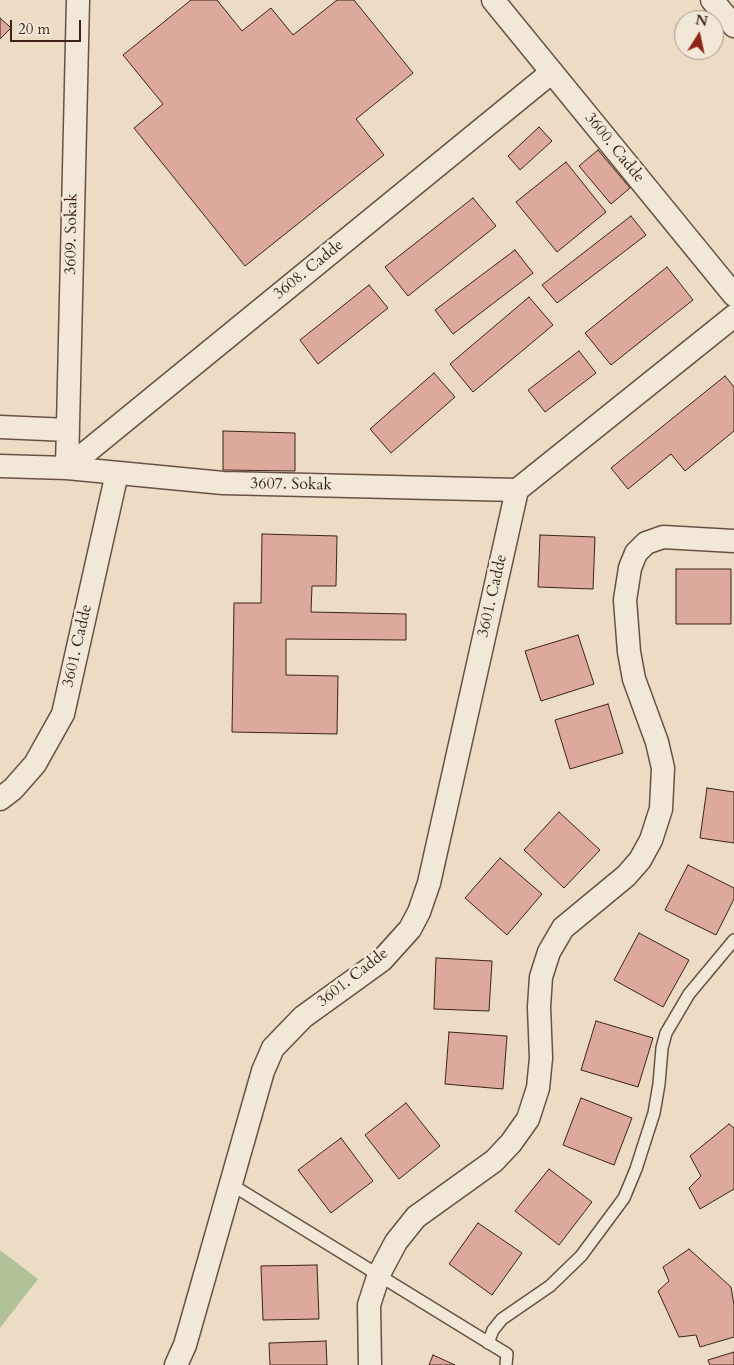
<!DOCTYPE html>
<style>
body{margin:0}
#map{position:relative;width:734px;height:1365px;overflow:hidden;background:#ebdcc3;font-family:Cardo,serif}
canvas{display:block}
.north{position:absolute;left:674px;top:10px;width:50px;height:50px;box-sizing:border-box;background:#f2e8d8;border:1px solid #aa998c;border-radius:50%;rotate:10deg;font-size:14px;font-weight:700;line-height:20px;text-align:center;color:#3d2319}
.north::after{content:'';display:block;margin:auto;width:18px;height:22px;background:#8f2418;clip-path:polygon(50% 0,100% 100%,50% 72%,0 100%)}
.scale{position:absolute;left:10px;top:20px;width:71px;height:22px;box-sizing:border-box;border:2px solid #3d2319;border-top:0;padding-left:6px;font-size:15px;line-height:18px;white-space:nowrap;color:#3d2319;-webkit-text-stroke:4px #f2e8d8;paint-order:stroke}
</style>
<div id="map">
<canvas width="734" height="1365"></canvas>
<div class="north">N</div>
<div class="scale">20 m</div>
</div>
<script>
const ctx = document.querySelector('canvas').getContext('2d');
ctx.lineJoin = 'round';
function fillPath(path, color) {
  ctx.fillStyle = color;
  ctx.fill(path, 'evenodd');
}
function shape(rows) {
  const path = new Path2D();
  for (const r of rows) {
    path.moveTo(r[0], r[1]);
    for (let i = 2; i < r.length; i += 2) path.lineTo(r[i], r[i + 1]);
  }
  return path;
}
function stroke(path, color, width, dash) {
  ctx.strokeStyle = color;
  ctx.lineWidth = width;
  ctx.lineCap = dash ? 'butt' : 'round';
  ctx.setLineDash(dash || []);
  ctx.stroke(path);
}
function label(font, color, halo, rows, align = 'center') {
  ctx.font = font + ' Cardo,serif';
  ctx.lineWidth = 5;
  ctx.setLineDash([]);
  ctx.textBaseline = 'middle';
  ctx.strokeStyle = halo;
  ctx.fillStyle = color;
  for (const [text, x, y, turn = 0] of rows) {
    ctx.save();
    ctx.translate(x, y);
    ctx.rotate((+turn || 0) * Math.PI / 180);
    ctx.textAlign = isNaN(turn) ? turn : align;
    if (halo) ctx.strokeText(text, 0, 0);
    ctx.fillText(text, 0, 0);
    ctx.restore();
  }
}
fillPath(shape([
 [0,1250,38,1279,0,1328]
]), '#b2c298');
const building = shape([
 [191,0,217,0,242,31,271,8,293,35,337,0,354,0,413,73,356,119,384,155,245,266,134,128,163,104,123,55,191,0],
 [0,18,11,28,0,39,0,18],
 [539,127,552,141,520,170,508,156,539,127],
 [598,150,630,188,611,204,579,166,598,150],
 [566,162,606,212,557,252,516,202,566,162],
 [473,198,496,226,408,296,385,267,473,198],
 [631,216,646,235,557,303,542,285,631,216],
 [515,250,533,273,453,334,435,310,515,250],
 [667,267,693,300,611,365,585,333,667,267],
 [369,285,388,308,318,364,300,340,369,285],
 [529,297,553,325,473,392,450,364,529,297],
 [579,351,596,373,545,412,528,390,579,351],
 [434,373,455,397,391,453,370,429,434,373],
 [725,376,734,387,734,431,685,471,671,454,628,489,611,468,725,376],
 [223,431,295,433,295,471,223,470,223,431],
 [262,534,337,536,336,586,312,586,311,612,406,614,406,640,286,639,286,675,338,676,337,734,232,732,234,603,261,603,262,534],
 [540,535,595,537,593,589,538,587,540,535],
 [676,569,731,569,731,624,676,624,676,569],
 [578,635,594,684,541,701,525,651,578,635],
 [608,704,623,753,570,769,555,720,608,704],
 [707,788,734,792,734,843,700,838,707,788],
 [559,812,600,850,564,888,524,850,559,812],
 [500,858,542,894,507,935,465,898,500,858],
 [688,865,734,888,734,899,716,935,665,910,688,865],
 [639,933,689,960,663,1007,614,980,639,933],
 [436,958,492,961,489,1011,434,1009,436,958],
 [596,1021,653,1038,638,1087,581,1070,596,1021],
 [449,1032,507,1036,503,1089,445,1084,449,1032],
 [581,1098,632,1118,614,1165,563,1145,581,1098],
 [406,1103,440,1146,399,1179,365,1135,406,1103],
 [729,1124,734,1128,734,1189,700,1209,689,1188,701,1176,690,1156,729,1124],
 [341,1138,373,1181,331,1213,298,1170,341,1138],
 [549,1169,592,1202,559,1245,515,1211,549,1169],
 [478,1223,522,1253,492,1295,449,1264,478,1223],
 [689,1249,731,1287,734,1305,734,1337,700,1347,696,1335,679,1337,658,1291,669,1281,663,1267,689,1249],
 [317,1265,319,1319,263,1320,261,1266,317,1265],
 [326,1341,327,1365,270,1365,269,1343,326,1341],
 [734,1352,734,1365,710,1365,708,1360,734,1352],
 [433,1355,455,1365,429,1365,433,1355]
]);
fillPath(building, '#dca99a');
stroke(building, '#3d2319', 1);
const lane = shape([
 [232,1185,507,1354,506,1365],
 [488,1343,493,1330,502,1319,550,1286,581,1256,624,1198,636,1169,654,1113,659,1084,662,1048,666,1033,689,994,734,940]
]);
const street = shape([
 [493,0,734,295],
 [712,0,734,26],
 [0,427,68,430],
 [0,466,67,468,223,483,517,490],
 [67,468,552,72],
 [67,468,78,0],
 [517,490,734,316],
 [0,799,13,789,35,764,63,714,117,473],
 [176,1365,185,1345,263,1071,273,1048,303,1017,382,960,410,929,419,912,429,883,517,490],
 [370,1365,369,1305,379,1274,396,1242,416,1217,494,1161,511,1143,528,1119,538,1088,541,1058,539,1007,541,977,549,952,563,928,626,876,640,860,651,840,661,809,663,768,657,742,634,679,629,652,625,600,630,568,636,553,646,543,663,537,734,541]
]);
stroke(lane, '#685144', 14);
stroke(street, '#685144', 25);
stroke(lane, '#f2e8d8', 11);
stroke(street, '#f2e8d8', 22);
label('16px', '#3d2319', '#f2e8d8', [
 ["3600. Cadde",614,148,51],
 ["3609. Sokak",72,234,-89],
 ["3608. Cadde",309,270,-39],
 ["3607. Sokak",291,485,1],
 ["3601. Cadde",493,596,-77],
 ["3601. Cadde",78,646,-77],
 ["3601. Cadde",353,978,-38]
]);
</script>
